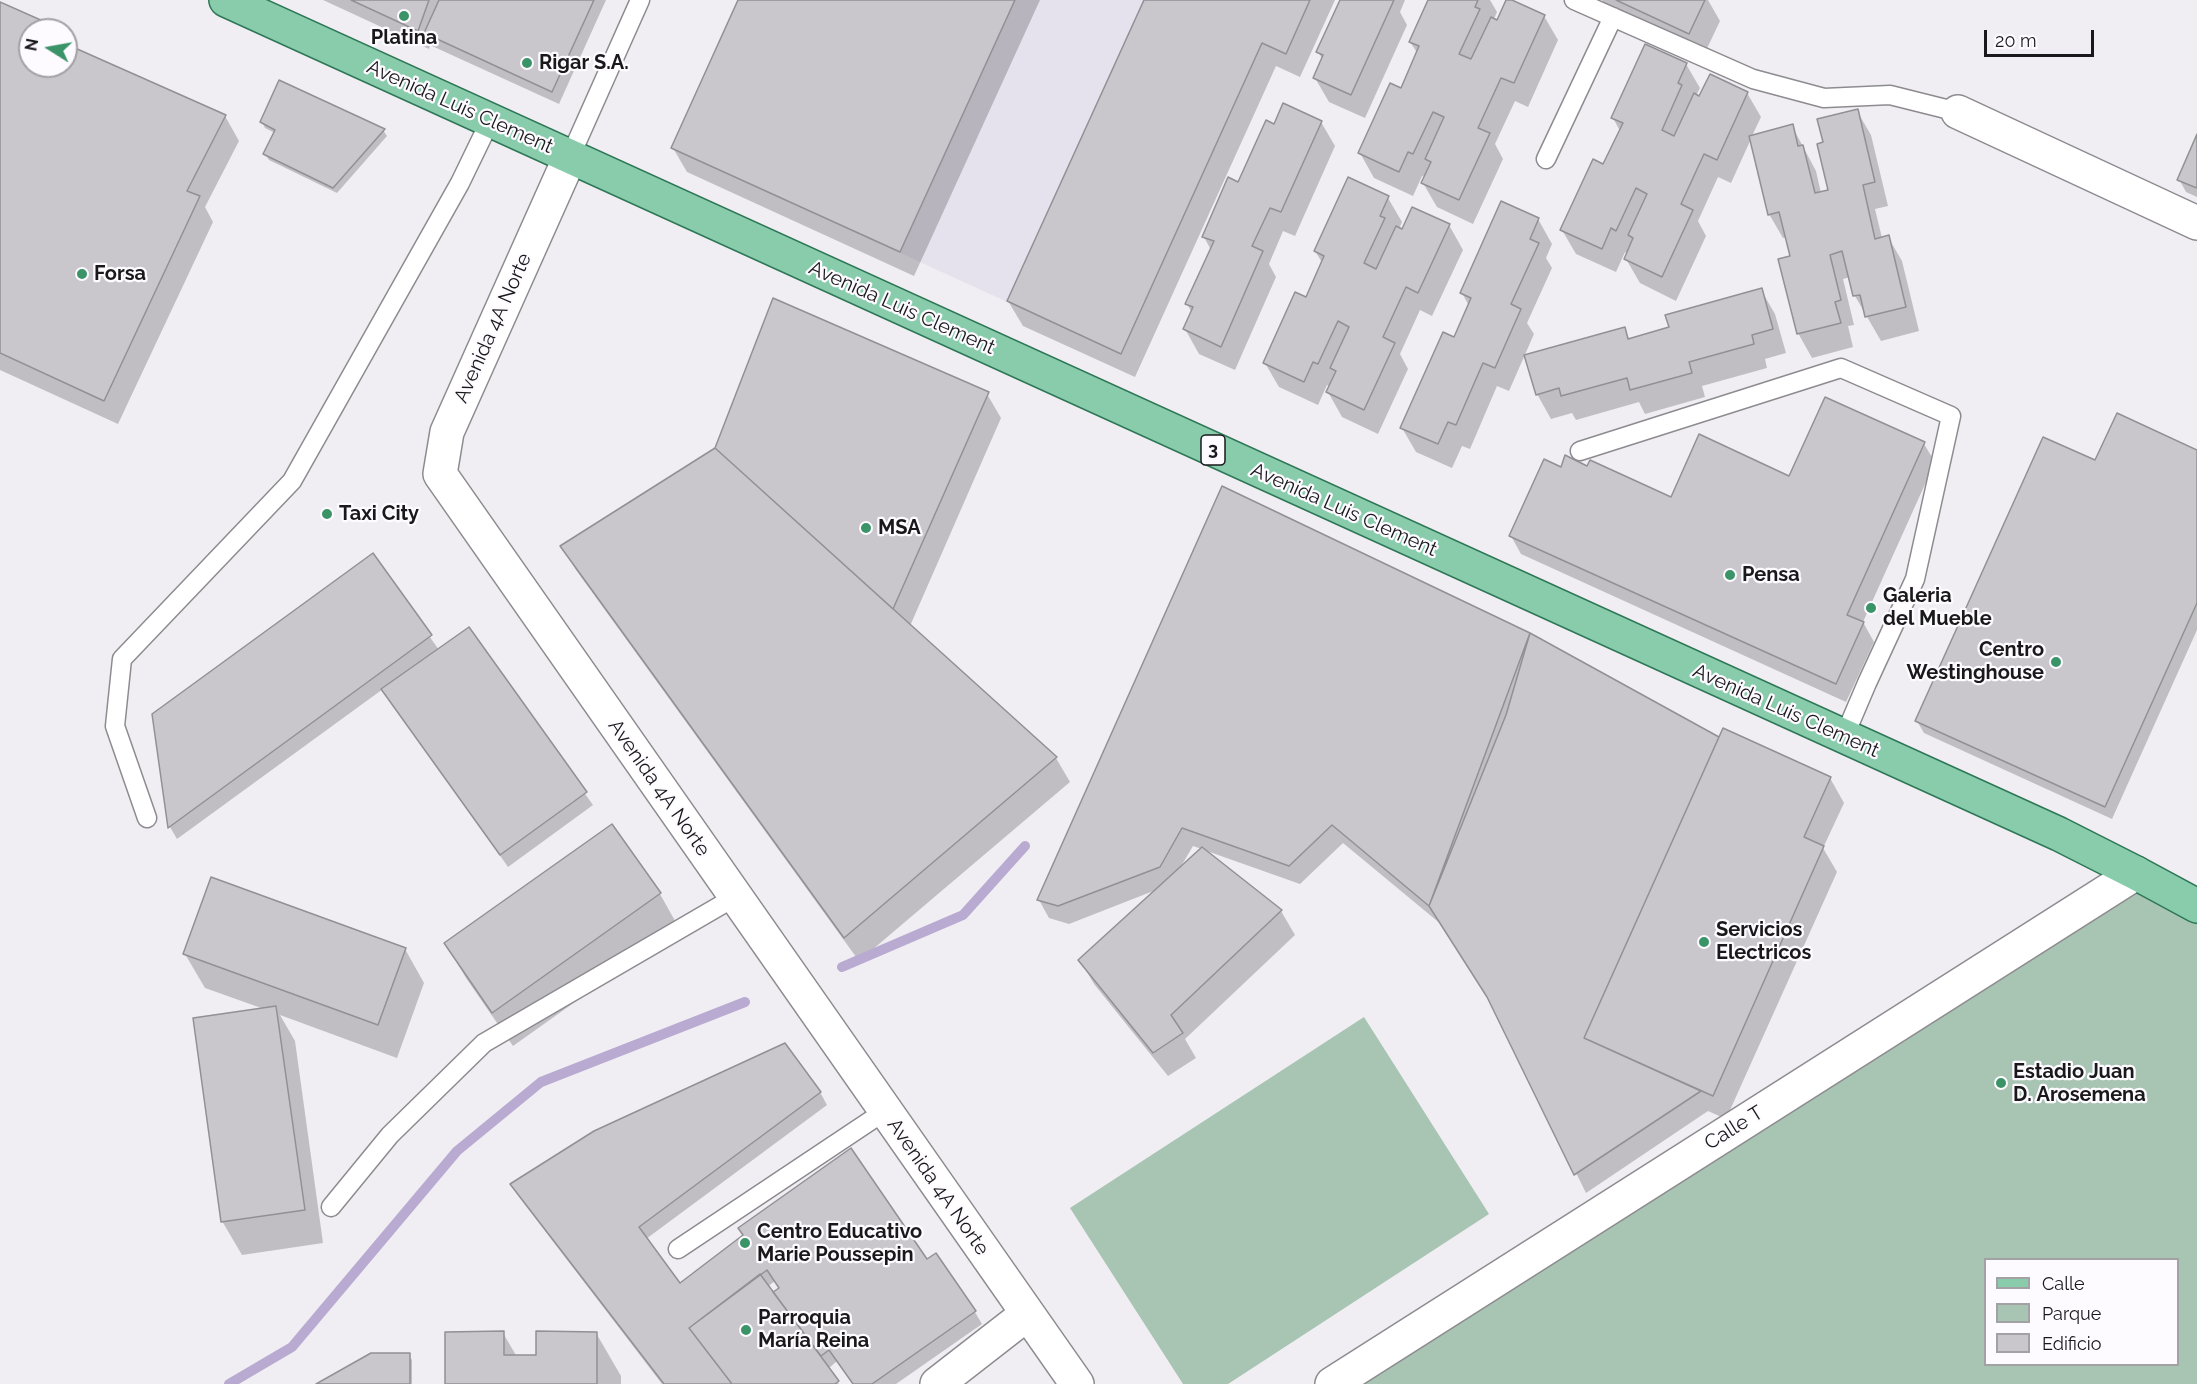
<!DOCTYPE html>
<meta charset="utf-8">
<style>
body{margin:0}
#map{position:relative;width:2197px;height:1384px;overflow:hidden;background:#f0eef3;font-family:Raleway,sans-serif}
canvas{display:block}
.legend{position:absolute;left:1984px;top:1258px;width:195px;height:108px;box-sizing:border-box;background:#fdfbff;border:2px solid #a2a1a4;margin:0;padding:8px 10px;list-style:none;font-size:18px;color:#19191b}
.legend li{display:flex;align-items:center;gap:12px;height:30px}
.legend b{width:30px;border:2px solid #a2a1a4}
.north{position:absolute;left:18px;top:18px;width:60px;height:60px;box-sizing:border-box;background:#fdfbff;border:2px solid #a2a1a4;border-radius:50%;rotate:281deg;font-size:16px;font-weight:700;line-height:24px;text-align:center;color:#19191b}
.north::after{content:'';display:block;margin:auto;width:21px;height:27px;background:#3b9368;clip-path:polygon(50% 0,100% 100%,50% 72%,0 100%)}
.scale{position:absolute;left:1984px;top:30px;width:110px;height:27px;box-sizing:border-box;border:3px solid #19191b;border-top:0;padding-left:8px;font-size:18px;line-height:21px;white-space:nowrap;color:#19191b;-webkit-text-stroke:4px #fdfbff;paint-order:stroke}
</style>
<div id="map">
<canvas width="2197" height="1384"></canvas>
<ul class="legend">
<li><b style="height:8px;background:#88ccac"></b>Calle</li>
<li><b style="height:16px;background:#a8c4b3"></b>Parque</li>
<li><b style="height:16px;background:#c9c7cc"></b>Edificio</li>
</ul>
<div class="north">N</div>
<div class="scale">20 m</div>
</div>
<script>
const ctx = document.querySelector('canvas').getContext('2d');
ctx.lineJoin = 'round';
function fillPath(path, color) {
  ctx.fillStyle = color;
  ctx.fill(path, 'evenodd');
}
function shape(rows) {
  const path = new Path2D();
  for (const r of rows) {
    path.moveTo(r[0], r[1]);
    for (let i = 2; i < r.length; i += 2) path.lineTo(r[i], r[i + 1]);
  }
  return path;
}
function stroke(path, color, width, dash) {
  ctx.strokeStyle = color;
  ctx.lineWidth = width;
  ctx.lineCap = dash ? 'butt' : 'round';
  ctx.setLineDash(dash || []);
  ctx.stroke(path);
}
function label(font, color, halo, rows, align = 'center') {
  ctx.font = font + ' Raleway,sans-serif';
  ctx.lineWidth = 4.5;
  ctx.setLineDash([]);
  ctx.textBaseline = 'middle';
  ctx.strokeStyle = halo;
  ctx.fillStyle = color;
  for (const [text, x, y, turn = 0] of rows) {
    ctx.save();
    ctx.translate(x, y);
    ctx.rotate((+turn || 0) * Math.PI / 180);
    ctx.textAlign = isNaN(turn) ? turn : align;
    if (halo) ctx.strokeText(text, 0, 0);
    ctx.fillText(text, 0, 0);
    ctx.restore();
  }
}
fillPath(shape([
 [738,0,1310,0,1286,54,1262,43,1121,354,671,148]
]), '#e5e1ed');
fillPath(shape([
 [2136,873,2197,906,2197,1384,1332,1384],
 [1986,1260,2178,1260,2178,1364,1986,1364],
 [1364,1017,1489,1214,1228,1384,1183,1384,1070,1208]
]), '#a8c4b3');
fillPath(shape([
 [323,0,606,0,559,104,432,46,431,43,429,49],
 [740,0,1040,0,914,276,687,172,673,148],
 [1145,0,1335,0,1300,77,1276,66,1135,377,1023,326,1008,301],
 [1341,0,1405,0,1400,12,1407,25,1365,118,1329,102,1315,78,1323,60,1318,52],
 [1430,0,1490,0,1497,12,1494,19,1498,22,1508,0,1544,16,1558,40,1528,107,1515,101,1495,144,1503,159,1473,224,1437,207,1423,183,1426,177,1422,176,1413,196,1374,178,1360,153,1402,90,1418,54,1410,42],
 [1602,0,1708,0,1720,21,1703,57,1610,14],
 [0,4,60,30,30,30,30,66,66,66,66,40,70,47,225,116,239,141,205,207,213,222,118,424,0,370],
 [1686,64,1700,88,1696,96,1700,98,1747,93,1761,117,1752,136,1792,126,1816,171,1821,193,1829,191,1824,143,1857,111,1871,135,1888,206,1875,209,1882,238,1888,237,1902,261,1919,331,1881,341,1855,296,1850,277,1843,279,1854,325,1848,326,1853,347,1812,358,1798,333,1792,257,1787,238,1783,238,1769,214,1751,139,1731,183,1718,177,1698,221,1706,236,1676,301,1640,283,1626,259,1628,254,1625,252,1616,272,1576,254,1562,230,1604,166,1620,131,1613,118],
 [262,122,383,130,387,136,337,193,269,160,265,154,275,133,265,128],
 [1321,122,1335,146,1295,236,1283,231,1269,264,1276,277,1235,370,1199,354,1185,329,1192,313,1187,304,1211,250,1204,237,1275,126],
 [2197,138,2197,197,2186,192,2179,179],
 [1388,198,1402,222,1399,229,1403,231,1449,225,1463,250,1432,316,1420,310,1400,354,1408,369,1378,434,1342,417,1328,392,1331,387,1327,385,1318,405,1279,387,1265,363,1307,299,1323,264,1315,251],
 [1538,219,1552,244,1546,258,1552,268,1527,323,1534,334,1509,391,1497,386,1470,449,1462,446,1452,468,1416,452,1402,428,1455,339,1469,306,1462,293],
 [1761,290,1775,314,1786,353,1765,359,1767,368,1702,386,1705,397,1645,414,1639,402,1576,420,1572,413,1551,419,1537,394,1624,329,1630,340,1671,328],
 [987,394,1001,418,910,626,1056,758,1070,782,859,961,576,570,562,546],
 [1924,444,1935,462,1863,622,1874,642,1846,702,1521,554,1511,536,1561,469,1588,468,1672,499,1790,478],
 [2197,451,2197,630,2112,819,1924,733,1917,721,2096,462],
 [372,555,439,650,468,629,593,805,508,867,383,689,177,839,170,827,153,714],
 [1530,634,1718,739,1830,778,1844,803,1823,848,1837,872,1726,1119,1708,1111,1586,1193,1492,1004,1442,925,1343,843,1300,884,1204,850,1281,911,1295,935,1185,1039,1196,1058,1168,1076,1094,984,1080,960,1156,890,1069,924,1049,918,1039,900],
 [1193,846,1202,849,1180,868],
 [612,826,660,894,679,928,513,1046,466,978,446,944],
 [405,949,424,983,397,1058,280,1015,295,1041,323,1243,242,1255,222,1221,264,1009,205,988,185,954],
 [820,1092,827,1105,646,1239,679,1285,744,1236,975,1312,982,1324,896,1384,853,1384,837,1361,828,1369,839,1384,662,1384,519,1197,512,1185],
 [775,1281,780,1289,773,1294,767,1287],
 [503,1333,517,1357,537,1357,596,1333,621,1376,621,1384,447,1384],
 [409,1355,412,1360,412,1384,319,1384]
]), '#0003');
stroke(shape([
 [842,967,963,915,1025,846],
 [229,1384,292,1347,457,1151,541,1082,745,1002]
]), '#b9aad1', 10);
const building = shape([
 [351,0,429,0,418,31,351,0],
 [439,0,594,0,552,92,424,33,439,0],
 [738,0,1015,0,900,252,671,148,738,0],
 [1144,0,1310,0,1286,54,1262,43,1121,354,1007,301,1144,0],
 [1340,0,1394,0,1351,95,1313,78,1323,55,1316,52,1340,0],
 [1428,0,1478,0,1475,7,1480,9,1459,54,1471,59,1491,17,1497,20,1506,0,1512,0,1545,15,1514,83,1501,78,1478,128,1490,133,1459,200,1421,183,1431,162,1425,159,1444,117,1433,112,1413,154,1408,152,1399,172,1358,153,1390,83,1401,88,1419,46,1409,42,1428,0],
 [1616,0,1705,0,1689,34,1616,0],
 [0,2,61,29,30,30,30,66,66,66,66,44,226,115,187,191,200,196,104,401,0,353,0,2],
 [1645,44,1687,63,1678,83,1682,85,1662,130,1674,136,1694,93,1699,96,1710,74,1748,92,1717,160,1704,154,1681,204,1693,210,1662,277,1624,259,1633,238,1628,235,1647,194,1636,188,1616,231,1611,228,1602,249,1560,230,1593,159,1603,164,1623,123,1611,118,1645,44],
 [279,80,385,129,333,188,263,154,275,130,260,122,279,80],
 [1283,103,1322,121,1281,212,1270,208,1252,246,1263,251,1221,347,1183,329,1193,307,1185,304,1214,241,1202,237,1228,177,1238,182,1266,120,1274,124,1283,103],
 [1858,109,1875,182,1863,185,1875,239,1889,235,1906,307,1865,317,1860,295,1853,296,1842,251,1830,255,1841,300,1835,302,1841,323,1797,334,1778,259,1790,256,1779,212,1768,215,1749,136,1793,124,1798,146,1803,145,1815,193,1828,190,1817,144,1823,142,1817,119,1858,109],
 [2197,134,2197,188,2177,180,2197,134],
 [1348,177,1389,196,1380,216,1385,218,1364,263,1376,269,1396,226,1402,229,1412,207,1450,224,1418,293,1406,287,1383,337,1395,343,1364,410,1326,392,1336,371,1330,368,1349,327,1338,321,1318,364,1313,362,1304,382,1263,363,1295,292,1306,297,1324,256,1314,251,1348,177],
 [1501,201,1539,218,1530,239,1539,243,1511,304,1521,309,1495,368,1483,363,1456,425,1448,422,1438,444,1400,428,1443,332,1454,337,1471,298,1460,293,1501,201],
 [1762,288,1773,329,1752,335,1754,344,1689,362,1692,373,1630,390,1627,378,1561,396,1559,388,1536,395,1524,355,1625,327,1628,339,1669,327,1665,315,1762,288],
 [773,298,989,392,893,609,715,448,773,298],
 [1825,397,1925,442,1847,615,1864,622,1836,684,1509,536,1544,459,1561,467,1565,455,1587,466,1590,460,1671,497,1699,434,1789,476,1825,397],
 [2117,413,2197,450,2197,603,2105,807,1915,721,2043,437,2095,460,2117,413],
 [715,448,1057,757,844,938,560,546,715,448],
 [1222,486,1530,633,1429,906,1332,825,1289,866,1182,828,1160,867,1058,906,1037,900,1222,486],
 [373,553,432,635,168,828,152,714,373,553],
 [469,627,587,792,500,855,381,689,469,627],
 [1530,633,1719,737,1584,1038,1701,1091,1574,1175,1487,997,1429,906,1506,715,1530,633],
 [1723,728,1831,777,1804,837,1824,846,1713,1096,1584,1038,1723,728],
 [612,824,661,893,492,1013,444,943,612,824],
 [1202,847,1282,910,1171,1015,1183,1033,1153,1053,1078,960,1202,847],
 [211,877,406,948,378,1025,183,954,211,877],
 [276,1006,305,1210,221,1222,193,1018,276,1006],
 [785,1043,821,1092,639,1227,680,1283,743,1235,738,1228,851,1148,927,1259,936,1253,976,1311,872,1384,853,1384,829,1350,821,1356,773,1292,779,1288,767,1270,689,1328,732,1384,664,1384,510,1184,594,1131,785,1043],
 [760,1274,839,1381,835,1384,732,1384,689,1328,760,1274],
 [504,1331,504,1355,536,1355,536,1331,597,1332,597,1384,445,1384,445,1332,504,1331],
 [371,1353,410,1353,410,1384,316,1384,371,1353]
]);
fillPath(building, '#c9c7cc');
stroke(building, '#919095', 1.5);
const lane = shape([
 [1574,0,1753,79,1824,98,1890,95,1958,112],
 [570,157,640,0],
 [1546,159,1613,17],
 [1580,451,1841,368,1951,416,1915,579,1867,683,1844,737],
 [147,818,115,726,122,659,292,481,460,183,490,121],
 [331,1207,390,1135,484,1043,735,897],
 [678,1249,885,1111]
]);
const street = shape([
 [1958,112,2197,223],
 [570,157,447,432,440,474,1077,1384],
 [937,1384,1027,1314],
 [1332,1384,2136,873]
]);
const primary = shape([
 [226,0,2059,834,2136,873,2197,906]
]);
stroke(lane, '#8d8b90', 21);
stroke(street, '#8d8b90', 36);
stroke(primary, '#2e7756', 36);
stroke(lane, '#fff', 18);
stroke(street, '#fff', 33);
stroke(primary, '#88ccac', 33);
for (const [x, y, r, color] of [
 [404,16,6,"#3b9368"],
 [527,63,6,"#3b9368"],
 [82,274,6,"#3b9368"],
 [327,514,6,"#3b9368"],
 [866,528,6,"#3b9368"],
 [1730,575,6,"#3b9368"],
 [1871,608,6,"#3b9368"],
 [2056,662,6,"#3b9368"],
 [1704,942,6,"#3b9368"],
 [2001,1083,6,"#3b9368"],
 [745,1243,6,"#3b9368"],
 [746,1330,6,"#3b9368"]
]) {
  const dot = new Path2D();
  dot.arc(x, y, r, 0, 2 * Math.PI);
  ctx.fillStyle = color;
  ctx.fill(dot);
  stroke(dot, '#fdfbff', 2);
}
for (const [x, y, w] of [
 [1213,450,24]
]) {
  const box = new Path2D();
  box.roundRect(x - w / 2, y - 15, w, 30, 4.5);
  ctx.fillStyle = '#fdfbff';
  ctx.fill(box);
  stroke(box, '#19191b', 1.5);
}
label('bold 18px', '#19191b', null, [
 ["3",1213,450]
]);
label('bold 20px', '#19191b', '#fdfbff', [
 ["Platina",404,38,"center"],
 ["Rigar S.A.",539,63],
 ["Forsa",94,274],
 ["Taxi City",339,514],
 ["MSA",878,528],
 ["Pensa",1742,575],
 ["Galeria",1883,596],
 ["del Mueble",1883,619],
 ["Centro",2044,650,"right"],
 ["Westinghouse",2044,673,"right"],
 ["Servicios",1716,930],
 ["Electricos",1716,953],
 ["Estadio Juan",2013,1072],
 ["D. Arosemena",2013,1095],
 ["Centro Educativo",757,1232],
 ["Marie Poussepin",757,1255],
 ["Parroquia",758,1318],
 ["María Reina",758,1341]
], 'left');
label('20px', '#19191b', '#fdfbff', [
 ["Avenida Luis Clement",460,107,24],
 ["Avenida Luis Clement",902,308,24],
 ["Avenida 4A Norte",493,328,-66],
 ["Avenida Luis Clement",1344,510,24],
 ["Avenida Luis Clement",1786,711,24],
 ["Avenida 4A Norte",659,788,55],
 ["Calle T",1734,1128,-32],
 ["Avenida 4A Norte",938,1187,55]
]);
</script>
